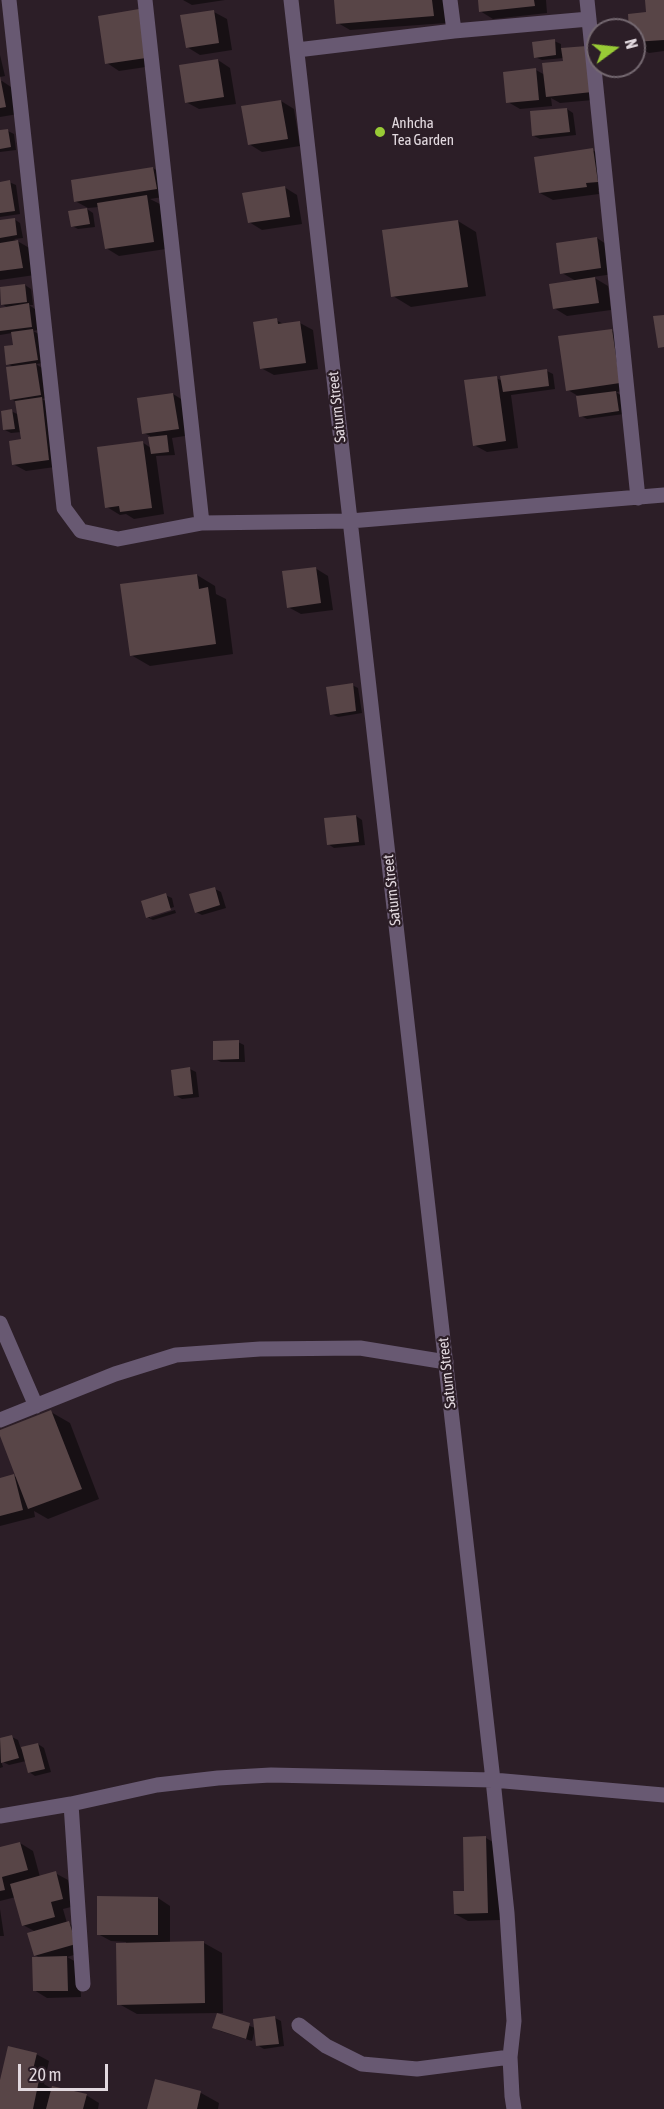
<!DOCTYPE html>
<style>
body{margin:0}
#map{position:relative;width:664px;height:2109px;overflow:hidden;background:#2c1e27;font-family:"Asap Condensed",sans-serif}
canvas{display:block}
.north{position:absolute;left:586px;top:18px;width:60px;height:60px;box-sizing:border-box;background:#2c1e27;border:2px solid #756971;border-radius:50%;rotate:75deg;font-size:16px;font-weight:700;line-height:24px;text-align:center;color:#e2d9df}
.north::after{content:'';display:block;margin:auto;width:21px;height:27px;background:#99cb36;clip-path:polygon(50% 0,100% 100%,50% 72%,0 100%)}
.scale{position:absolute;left:18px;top:2064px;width:90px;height:27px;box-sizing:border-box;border:3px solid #e2d9df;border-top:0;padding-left:8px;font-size:18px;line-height:21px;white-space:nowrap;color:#e2d9df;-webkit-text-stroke:4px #2c1e27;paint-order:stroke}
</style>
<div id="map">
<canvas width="664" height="2109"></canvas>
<div class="north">N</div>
<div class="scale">20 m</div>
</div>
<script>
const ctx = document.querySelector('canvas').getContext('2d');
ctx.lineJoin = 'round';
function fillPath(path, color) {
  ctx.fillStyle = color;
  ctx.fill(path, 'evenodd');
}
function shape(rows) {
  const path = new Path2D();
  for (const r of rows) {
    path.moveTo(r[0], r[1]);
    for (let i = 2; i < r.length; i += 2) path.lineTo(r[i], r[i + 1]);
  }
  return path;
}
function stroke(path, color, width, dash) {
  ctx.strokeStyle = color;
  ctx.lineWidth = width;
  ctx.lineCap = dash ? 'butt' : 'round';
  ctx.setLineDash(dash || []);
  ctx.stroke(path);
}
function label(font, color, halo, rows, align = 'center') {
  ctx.font = font + ' "Asap Condensed",sans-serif';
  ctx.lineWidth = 4.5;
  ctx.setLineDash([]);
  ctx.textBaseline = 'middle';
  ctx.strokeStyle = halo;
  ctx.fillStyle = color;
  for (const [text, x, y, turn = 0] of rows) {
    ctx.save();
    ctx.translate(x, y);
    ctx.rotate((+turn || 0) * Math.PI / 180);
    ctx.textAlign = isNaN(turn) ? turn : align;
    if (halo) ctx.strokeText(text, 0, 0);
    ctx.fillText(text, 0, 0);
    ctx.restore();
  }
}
fillPath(shape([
 [183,0,225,0,192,5],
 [335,0,444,0,446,23,350,30,338,23],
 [479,0,546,0,547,13,493,19,480,11],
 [646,0,664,0,664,51,649,53,634,44,634,30,630,30,647,14],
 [214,12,227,19,232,50,200,55,187,47],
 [100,17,159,65,119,71,107,63],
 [554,41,561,44,561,49,587,47,604,99,560,103,551,98,552,106,520,109,508,102,536,70,545,75,564,62,564,58,542,60,535,57],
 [0,55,5,76,0,77],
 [218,60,230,68,236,104,199,109,186,102],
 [2,81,14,89,18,114,0,117,0,82],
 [281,101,294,109,300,146,262,152,249,144],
 [567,109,573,113,576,135,540,139,534,136],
 [8,131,14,134,16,150,0,152,0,132],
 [592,150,605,157,610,189,598,190,599,194,553,200,540,193],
 [153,168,166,176,169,196,150,199,160,204,166,249,119,256,106,248,99,207,88,208,75,201],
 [9,182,16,185,20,214,0,217,0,183],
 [284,187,297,195,302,224,262,230,249,222],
 [87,209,93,213,95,227,78,229,72,226],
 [14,219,20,223,23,238,14,239,31,249,35,275,0,280,0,222],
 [458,221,476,232,486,296,411,307,393,296],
 [597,238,609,246,613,274,593,277,608,286,611,310,567,316,554,308,576,281,562,273],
 [25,285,31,289,33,305,29,305,35,309,38,330,33,331,39,334,43,363,36,364,42,368,47,398,42,399,48,402,52,433,48,434,58,439,62,466,26,471,13,464,22,440,21,432,11,433,5,430,11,411,19,415,17,402,11,399,15,368,8,364,14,346,12,333,0,335,0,309,8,308,2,304,0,288],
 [276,320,285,325,300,323,313,330,318,369,274,375,261,368],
 [611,330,624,338,632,390,616,392,622,396,624,414,587,419,581,416,578,396,568,390],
 [547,371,553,374,555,389,511,395,518,448,487,452,474,445,496,378,503,381],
 [173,394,186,402,191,435,172,438,175,455,156,456,164,514,134,519,126,514,120,515,107,507,142,442,151,448,150,436,144,433],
 [315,568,328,576,333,610,301,614,288,607],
 [197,575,215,586,216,594,226,599,233,654,150,666,131,655],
 [352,685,358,688,362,713,338,717,331,714],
 [356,816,362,820,365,845,334,848,328,844],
 [215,889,221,892,226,908,202,915,196,912],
 [165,895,172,898,174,907,150,915,150,918,175,910,176,913,153,920,147,917],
 [238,1042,244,1045,245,1062,221,1062,215,1059],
 [190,1069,196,1072,199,1097,182,1099,175,1095],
 [51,1412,70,1423,99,1499,48,1519,34,1511,35,1517,0,1526,0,1479,14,1476,18,1478],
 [12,1737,18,1740,21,1749,38,1744,44,1748,51,1772,35,1776,29,1772,26,1761,9,1765,1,1761,3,1767,0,1768,0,1740],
 [486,1838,498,1845,500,1920,468,1921,455,1914,465,1892],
 [20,1843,33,1851,40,1877,55,1873,68,1880,75,1906,63,1909,67,1923,82,1930,88,1951,67,1957,80,1964,81,1997,47,1998,34,1990,40,1958,35,1955,36,1932,23,1925,16,1897,0,1901,0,1849],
 [158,1898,170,1906,170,1944,204,1943,222,1953,223,2013,137,2014,119,2004,126,1942,111,1941,98,1934],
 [0,1909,4,1936,0,1936],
 [218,2014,255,2028,275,2018,281,2021,284,2046,264,2049,257,2045,255,2029,252,2041,220,2031,214,2028],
 [36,2054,49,2061,44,2084,52,2089,86,2095,99,2103,98,2109,0,2109,0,2087],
 [156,2081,201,2093,219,2103,218,2109,149,2109]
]), '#0007');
fillPath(shape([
 [334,0,432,0,434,16,336,24],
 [478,0,534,0,535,6,479,12],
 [645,0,664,0,664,40,634,42,634,30,629,30,628,14,646,12],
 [139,9,146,58,105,64,98,16],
 [214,10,219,43,186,48,180,15],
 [555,39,556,55,534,58,532,42],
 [587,46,592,92,546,97,542,63,563,61,561,48],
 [218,59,224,97,185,103,179,65],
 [536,68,539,100,506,103,503,72],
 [0,76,6,107,0,108],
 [281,100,288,139,248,145,241,106],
 [567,108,570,132,532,136,530,111],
 [8,129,11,147,0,149,0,130],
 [593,148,598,182,586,183,587,187,539,193,534,157],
 [153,167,157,189,74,202,71,180],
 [10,180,15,211,0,213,0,182],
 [285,186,290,217,248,223,242,193],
 [147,195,154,242,105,249,97,203],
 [87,208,90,224,71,227,68,211],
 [15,218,17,235,0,238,0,220],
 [458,220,468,287,391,297,382,230],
 [597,237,601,268,560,274,556,243],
 [18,240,23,268,0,271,0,243],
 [595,277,599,303,553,309,549,284],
 [25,284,27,302,1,305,0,287],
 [29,303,32,327,0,331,0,308],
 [664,315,664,347,658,348,653,316],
 [277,318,278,324,300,321,306,363,260,369,253,322],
 [33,329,38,360,6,365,4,346,13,345,11,332],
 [612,329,620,383,566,391,558,336],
 [36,363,41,395,10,400,6,367],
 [547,369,549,386,503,392,500,376],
 [497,376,506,441,473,446,464,380],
 [616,391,619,411,579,417,576,396],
 [173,393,179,429,142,434,137,398],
 [42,397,49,460,12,465,9,441,21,439,15,401],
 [12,409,15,429,3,430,1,411],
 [167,435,169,452,151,454,148,437],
 [143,441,152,508,120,512,119,506,105,508,97,447],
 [316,567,321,603,287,608,282,571],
 [197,574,199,589,208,587,216,644,130,656,120,584],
 [353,683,356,711,330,715,326,687],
 [356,815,359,842,327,845,324,818],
 [215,887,220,905,195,913,189,894],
 [166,893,171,910,146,918,141,901],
 [239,1040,239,1059,213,1060,213,1041],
 [190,1067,193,1094,174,1096,171,1070],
 [51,1410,82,1489,28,1509,0,1436,0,1430],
 [14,1474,23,1510,0,1516,0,1478],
 [12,1735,19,1758,1,1763,0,1738],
 [38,1743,45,1769,28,1773,21,1747],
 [486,1836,488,1913,454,1914,453,1891,464,1891,463,1837],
 [20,1842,28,1870,2,1877,5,1890,0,1891,0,1847],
 [56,1871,63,1899,51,1902,55,1917,22,1926,10,1884],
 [97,1896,158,1897,158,1935,97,1935],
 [69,1921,76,1944,34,1956,27,1933],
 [204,1941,205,2003,117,2005,116,1943],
 [67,1956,68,1991,33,1991,32,1957],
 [217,2013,250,2023,246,2039,212,2028],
 [275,2016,279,2044,256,2046,253,2019],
 [8,2046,37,2053,31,2078,39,2080,33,2109,0,2109,0,2080],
 [155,2079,201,2091,197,2109,147,2109],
 [52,2086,87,2094,83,2109,46,2109]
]), '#584547');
stroke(shape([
 [9,0,64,508,81,531,118,539,202,523,350,521,664,495],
 [145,0,202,523],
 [291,0,493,1780,507,1913,514,2021,510,2057,512,2096,514,2109],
 [450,0,454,31],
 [587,0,638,498],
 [297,50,454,31,589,19],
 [0,1323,36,1406],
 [0,1420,115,1374,176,1355,260,1349,360,1348,446,1362],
 [71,1804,83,1984],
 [0,1816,71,1804,157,1785,218,1778,271,1775,493,1780,664,1795],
 [299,2025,326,2046,362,2064,417,2069,510,2057]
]), '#685972', 15);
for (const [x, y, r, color] of [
 [380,132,6,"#99cb36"]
]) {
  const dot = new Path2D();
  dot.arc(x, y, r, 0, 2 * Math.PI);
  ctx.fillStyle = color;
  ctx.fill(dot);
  stroke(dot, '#2c1e27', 2);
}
label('15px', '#e2d9df', '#2c1e27', [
 ["Anhcha",392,123],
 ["Tea Garden",392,140]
], 'left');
label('15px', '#e2d9df', '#2c1e27', [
 ["Saturn Street",337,407,-96],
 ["Saturn Street",392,890,-96],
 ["Saturn Street",447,1373,-96]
]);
</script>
